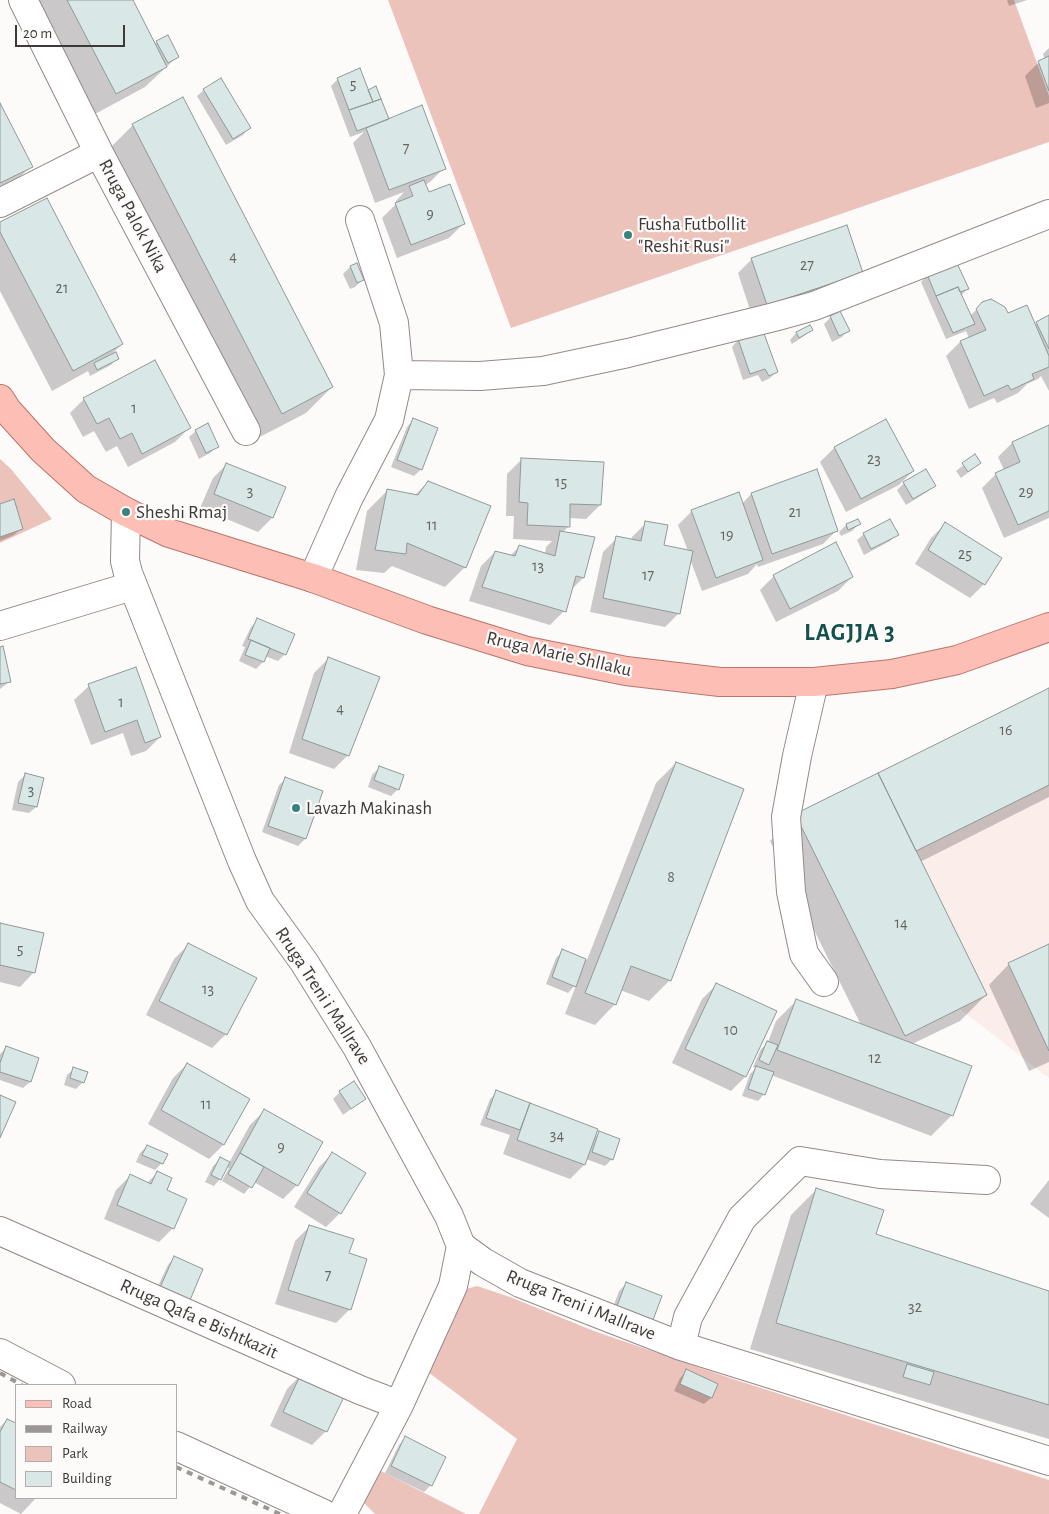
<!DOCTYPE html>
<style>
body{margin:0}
#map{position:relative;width:1049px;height:1514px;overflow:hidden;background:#fdfbfa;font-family:"Alegreya Sans",sans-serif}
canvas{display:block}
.legend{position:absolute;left:15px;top:1384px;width:162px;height:115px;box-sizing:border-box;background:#fdfbfa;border:1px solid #b1adac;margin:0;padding:6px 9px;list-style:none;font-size:15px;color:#3e3938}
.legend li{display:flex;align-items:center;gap:10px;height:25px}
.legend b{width:25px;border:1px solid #b1adac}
.scale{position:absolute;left:15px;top:25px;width:110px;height:22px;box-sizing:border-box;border:2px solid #3e3938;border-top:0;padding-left:6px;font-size:15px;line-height:18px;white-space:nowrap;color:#3e3938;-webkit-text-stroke:4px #fdfbfa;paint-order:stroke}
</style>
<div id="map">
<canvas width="1049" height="1514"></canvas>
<ul class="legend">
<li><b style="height:6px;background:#fdbfb5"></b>Road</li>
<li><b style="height:6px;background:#9a9796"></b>Railway</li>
<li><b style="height:14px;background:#ecc3bb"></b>Park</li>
<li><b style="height:14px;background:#d9e8e6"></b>Building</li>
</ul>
<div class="scale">20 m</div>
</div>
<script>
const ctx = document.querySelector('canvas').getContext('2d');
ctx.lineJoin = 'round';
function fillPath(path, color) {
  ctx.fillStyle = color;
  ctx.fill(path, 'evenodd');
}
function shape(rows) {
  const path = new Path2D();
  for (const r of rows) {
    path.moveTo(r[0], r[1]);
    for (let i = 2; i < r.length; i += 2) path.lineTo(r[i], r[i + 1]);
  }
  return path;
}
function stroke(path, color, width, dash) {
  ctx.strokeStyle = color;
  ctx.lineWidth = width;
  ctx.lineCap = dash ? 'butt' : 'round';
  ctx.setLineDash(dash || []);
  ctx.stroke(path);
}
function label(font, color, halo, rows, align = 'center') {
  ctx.font = font + ' "Alegreya Sans",sans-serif';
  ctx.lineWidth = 4.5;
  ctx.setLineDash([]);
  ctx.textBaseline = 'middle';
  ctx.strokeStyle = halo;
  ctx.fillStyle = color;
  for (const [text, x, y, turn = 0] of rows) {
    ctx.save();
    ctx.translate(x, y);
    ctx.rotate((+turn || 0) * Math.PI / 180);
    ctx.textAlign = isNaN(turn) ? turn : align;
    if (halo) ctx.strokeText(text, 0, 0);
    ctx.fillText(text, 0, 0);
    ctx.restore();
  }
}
fillPath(shape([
 [1049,688,1049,1078,960,1009,905,1036,795,814]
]), '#faedea');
fillPath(shape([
 [388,0,1014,0,1049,96,1049,142,511,328],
 [0,459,11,469,52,519,0,543],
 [477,1286,510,1297,594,1331,733,1379,1049,1480,1049,1514,479,1514,517,1439,428,1372,459,1291],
 [375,1468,466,1514,375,1514,364,1503,362,1490]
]), '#ecc3bb');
fillPath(shape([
 [36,0,131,0,154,44,167,36,178,56,145,87,95,114],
 [1007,0,1027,0,1009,6],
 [1049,48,1049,103,1036,108,1025,76,1039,62,1045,60,1043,54],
 [338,79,368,91,388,121,444,168,430,182,425,185,428,193,463,224,449,238,397,258,382,218,397,203,396,201,404,192,375,203,353,143,364,132,350,137,331,86],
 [204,90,249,128,243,135,226,145,197,96],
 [0,106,31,166,5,192,0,195],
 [133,125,332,387,306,413,256,439,107,151],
 [0,224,122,344,114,352,117,358,111,365,90,376,88,371,52,391,0,291],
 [847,227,848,287,753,319,738,273,752,259],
 [356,264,362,280,355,287,350,289,343,274,350,267],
 [928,275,967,289,961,296,970,316,982,304,991,301,1004,308,1008,314,1034,325,1049,317,1049,391,1041,376,1038,379,1027,384,1018,393,997,403,994,398,969,409,946,356,960,342,969,338,966,331,946,339,921,282],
 [831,317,848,330,842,337,832,342,824,324],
 [810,327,811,330,804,336,792,344,790,340,796,333],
 [738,340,777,371,770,378,762,382,758,375,743,380,732,347],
 [84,399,189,428,175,442,128,467,117,446,106,452,94,431,83,437,70,413],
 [413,420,421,469,414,476,391,467,407,427],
 [886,420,913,471,899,485,846,512,820,462,834,448],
 [1049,426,1049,518,1004,538,982,488,996,474,1004,470,998,457,1012,443],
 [196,431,217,446,210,453,199,459,189,437],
 [975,456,980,463,961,478,956,471],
 [521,460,600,505,586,519,569,518,568,527,562,533,583,578,570,591,564,611,550,625,469,601,481,566,495,552,510,556,520,546,545,554,546,547,552,541,513,539,514,516,506,516,507,474],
 [227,464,284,488,272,518,258,532,200,508,213,478],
 [428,482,465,567,445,587,392,566,384,573,356,570,367,511,387,491,414,496],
 [904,483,934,485,927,492,906,505,897,490],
 [751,494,837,530,823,544,758,567,757,564,748,574,702,591,690,559,679,613,665,627,590,612,603,552,617,538,631,540,632,537,646,523,662,546,688,551,678,525,692,511,742,504],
 [0,506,21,529,14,535,0,541],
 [857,520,859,524,852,531,841,536,839,532,846,525],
 [945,524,984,584,970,598,915,564,931,538],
 [864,534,897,535,890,541,864,555,857,540],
 [774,576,852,577,838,591,776,622,760,590],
 [258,620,285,654,278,661,265,656,263,662,256,669,239,661,245,647,242,646,251,627],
 [0,648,9,682,0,689],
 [328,659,348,755,334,769,289,753,314,673],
 [135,669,160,737,146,751,131,756,123,733,91,745,74,700,89,686],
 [1049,689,1049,797,920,862,986,995,960,1021,912,1044,970,1066,951,1116,931,1136,771,1075,764,1094,758,1101,742,1096,750,1074,756,1068,753,1067,761,1049,768,1042,776,1021,797,1000,861,1025,770,841,796,815],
 [676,763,670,980,649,1001,620,990,615,1004,595,1025,565,1014,577,983,568,993,546,984,556,958,563,951,587,960,656,783],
 [379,768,398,789,391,796,368,787,372,775],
 [25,775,36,807,29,813,12,810,18,782],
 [286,779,305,839,298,846,262,832,279,785],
 [0,925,34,972,20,987,0,982],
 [188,945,226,1034,212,1048,146,1015,174,959],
 [1049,945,1049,1062,1029,1071,989,985,1009,964],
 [716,985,775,1012,745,1077,731,1091,672,1063,702,999],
 [6,1048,30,1082,23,1088,0,1080,0,1054],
 [187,1064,249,1100,223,1145,209,1159,148,1124,173,1078],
 [74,1069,83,1082,76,1089,64,1085,67,1075],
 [340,1092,364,1099,343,1115,333,1099],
 [497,1092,597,1130,593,1139,599,1133,612,1159,605,1166,586,1159,584,1165,570,1179,503,1154,510,1135,480,1125,490,1099],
 [264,1111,297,1185,283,1199,254,1182,244,1194,222,1181,229,1168,226,1166,220,1179,214,1186,205,1182,213,1166,220,1159,229,1163,250,1125],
 [147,1146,162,1163,155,1170,136,1162,140,1153],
 [333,1153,364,1174,340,1213,326,1227,294,1207,319,1167],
 [157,1173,165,1191,173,1228,159,1242,104,1219,116,1190,130,1176,147,1183],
 [1049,1180,1049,1218,1030,1204],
 [817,1189,874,1234,1049,1292,1049,1439,750,1349,791,1215],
 [309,1227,348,1254,350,1309,336,1323,275,1304,295,1241],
 [174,1258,180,1311,152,1299,168,1265],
 [626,1284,652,1319,645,1326,611,1313,619,1291],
 [687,1371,717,1385,711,1398,704,1404,674,1391,680,1378],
 [301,1375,326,1431,312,1445,270,1426,287,1389],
 [7,1420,16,1425,16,1498,36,1498,21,1514,0,1503,0,1427],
 [405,1438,431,1485,424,1492,385,1473,399,1445]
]), '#0003');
const building = shape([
 [67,0,133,0,167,67,116,94,67,0],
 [168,35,179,57,168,63,156,41,168,35],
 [1049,56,1049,91,1038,61,1049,56],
 [360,68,373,102,349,110,337,78,360,68],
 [221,78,251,128,233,139,203,89,221,78],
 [376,86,381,99,373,102,368,90,376,86],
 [183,97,333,387,282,414,132,124,183,97],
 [381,99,389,119,357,131,349,110,381,99],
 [0,103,33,167,0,183,0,103],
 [422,105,446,169,389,190,366,128,422,105],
 [424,180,429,192,450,184,465,224,411,245,395,203,413,196,409,186,424,180],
 [47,198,123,344,73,371,0,232,0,222,47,198],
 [847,225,863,273,767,305,751,258,847,225],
 [956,261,969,289,960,292,958,287,936,296,927,274,956,261],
 [357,263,364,280,357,283,350,266,357,263],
 [958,287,975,324,953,333,936,296,958,287],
 [991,299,1005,307,1008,313,1027,305,1049,356,1049,367,1032,374,1034,379,1011,390,1008,385,984,396,960,341,986,330,976,309,982,302,991,299],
 [840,311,850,331,839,336,830,316,840,311],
 [1049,315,1049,349,1036,322,1049,315],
 [810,325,813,330,799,338,796,332,810,325],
 [762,328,778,372,769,376,765,369,750,374,738,339,762,328],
 [116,352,119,359,97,370,94,363,116,352],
 [155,360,191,428,142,454,132,433,120,439,109,418,97,424,83,398,155,360],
 [413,418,438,428,422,470,397,460,413,418],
 [886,419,914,471,861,499,834,447,886,419],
 [208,423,219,447,206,453,195,430,208,423],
 [1049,425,1049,511,1018,525,995,473,1020,462,1012,442,1049,425],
 [975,454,981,463,968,472,962,463,975,454],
 [521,458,604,462,601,505,570,504,570,527,527,525,528,503,519,502,521,458],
 [226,463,286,487,273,518,214,494,226,463],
 [817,469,838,531,772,554,751,493,817,469],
 [926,469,936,486,913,499,903,482,926,469],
 [428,481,491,506,466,568,407,543,406,554,375,550,387,489,418,495,428,481],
 [739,492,763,560,716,578,691,510,739,492],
 [14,499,23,529,0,537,0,504,14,499],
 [858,519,861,524,848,530,846,524,858,519],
 [890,519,899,535,871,549,863,533,890,519],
 [645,521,668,525,664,545,693,551,680,614,603,598,616,536,641,541,645,521],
 [945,522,1002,558,985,585,928,550,945,522],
 [560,531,595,537,584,578,576,576,566,612,482,587,495,551,515,556,519,545,555,556,560,531],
 [836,542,853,577,790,609,773,575,836,542],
 [257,618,295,634,286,655,248,639,257,618],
 [251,640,270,648,264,662,245,655,251,640],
 [3,646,11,682,0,684,0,647,3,646],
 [328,657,380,677,349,756,302,739,328,657],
 [136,667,161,737,145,743,137,720,105,732,88,684,136,667],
 [1049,688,1049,785,916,851,878,773,1049,688],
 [676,762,744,789,671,981,631,966,616,1005,585,993,676,762],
 [379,766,404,775,399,790,374,780,379,766],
 [25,773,44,778,37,807,18,803,25,773],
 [878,773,987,995,905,1036,795,814,878,773],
 [285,777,323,791,306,839,268,826,285,777],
 [0,923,44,933,35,973,0,965,0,923],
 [188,943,257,978,227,1035,159,1001,188,943],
 [1049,944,1049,1051,1008,963,1049,944],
 [562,949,586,959,576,987,552,977,562,949],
 [716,983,777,1011,746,1077,685,1049,716,983],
 [796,999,972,1066,953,1116,777,1050,796,999],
 [767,1041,778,1045,769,1065,759,1060,767,1041],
 [6,1046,39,1058,31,1082,0,1072,0,1063,6,1046],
 [187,1063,250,1099,224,1145,161,1110,187,1063],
 [756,1066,774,1072,765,1095,748,1089,756,1066],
 [73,1067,88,1072,84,1083,70,1078,73,1067],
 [354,1081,366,1099,351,1109,339,1091,354,1081],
 [496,1090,530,1103,520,1130,486,1118,496,1090],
 [0,1095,16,1102,0,1138,0,1095],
 [530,1103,598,1129,585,1165,517,1140,530,1103],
 [264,1109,323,1142,298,1186,240,1153,264,1109],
 [599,1131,620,1139,613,1160,592,1152,599,1131],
 [147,1145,168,1154,163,1164,142,1155,147,1145],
 [332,1152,366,1173,341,1214,307,1193,332,1152],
 [240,1153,264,1167,252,1188,228,1174,240,1153],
 [220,1157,230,1162,221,1180,211,1175,220,1157],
 [157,1171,172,1178,167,1190,187,1199,174,1229,117,1205,130,1174,151,1184,157,1171],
 [816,1188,884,1210,876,1234,1049,1291,1049,1405,776,1323,816,1188],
 [309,1225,354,1239,349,1253,367,1259,351,1310,288,1290,309,1225],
 [174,1256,203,1269,188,1305,158,1292,174,1256],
 [626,1282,662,1296,653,1320,617,1306,626,1282],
 [907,1364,934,1372,930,1385,903,1377,907,1364],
 [686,1369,718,1384,712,1398,680,1384,686,1369],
 [301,1374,345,1395,327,1432,283,1412,301,1374],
 [7,1419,16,1423,16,1490,0,1482,0,1432,7,1419],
 [405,1436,446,1457,432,1486,391,1466,405,1436]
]);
fillPath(building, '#d9e8e6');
stroke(building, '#8d9a99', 1);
const minor = shape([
 [23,0,99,153,246,431],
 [0,203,99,153],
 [399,375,480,376,543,371,628,353,774,317,814,306,1049,214],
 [126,512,125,561,128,573,242,861,260,901,304,962,357,1047,449,1216,461,1246,483,1262,520,1283,681,1346,1049,1461],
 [313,578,349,497,389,420,399,375,394,323,360,220],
 [0,626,132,586],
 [814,682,797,756,786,817,791,892,804,954,824,982],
 [0,1231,360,1390,399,1405],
 [681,1346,688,1317,742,1218,800,1161,880,1174,986,1180],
 [0,1353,61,1385],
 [176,1446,324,1514],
 [342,1514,399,1405,453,1286,461,1246]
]);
const major = shape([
 [0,399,7,410,43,450,86,489,126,512,169,533,313,578,427,620,527,651,626,671,720,682,814,682,892,674,957,660,1049,627]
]);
stroke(minor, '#958987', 30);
stroke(major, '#ba7469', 30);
stroke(minor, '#fff', 28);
stroke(major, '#fdbfb5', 28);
stroke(shape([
 [0,1373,22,1385],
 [176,1467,280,1514]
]), '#9a9796', 4, [6, 6]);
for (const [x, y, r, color] of [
 [628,235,5,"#3a827d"],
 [126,512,5,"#3a827d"],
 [296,808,5,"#3a827d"]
]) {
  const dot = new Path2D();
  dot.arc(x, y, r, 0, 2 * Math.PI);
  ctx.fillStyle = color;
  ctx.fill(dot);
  stroke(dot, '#fdfbfa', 2);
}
label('16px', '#656564', null, [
 ["5",353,84],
 ["7",406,148],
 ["9",430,214],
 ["4",233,256],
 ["27",807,265],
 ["21",62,288],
 ["1",134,408],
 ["23",874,459],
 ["15",561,482],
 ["3",250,491],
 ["29",1026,492],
 ["21",795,512],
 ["11",432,525],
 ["19",727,535],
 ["25",965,554],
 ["13",538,566],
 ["17",648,575],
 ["1",121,702],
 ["4",340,708],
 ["16",1006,730],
 ["3",31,790],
 ["8",671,877],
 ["14",901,923],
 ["5",20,949],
 ["13",208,989],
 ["10",731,1030],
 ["12",875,1058],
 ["11",206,1104],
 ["34",557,1135],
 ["9",281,1147],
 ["7",328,1275],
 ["32",915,1307]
]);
label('19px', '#3e3938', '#fdfbfa', [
 ["Rruga Palok Nika",133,216,62],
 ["Rruga Marie Shllaku",559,654,13],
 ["Rruga Treni i Mallrave",323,996,57],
 ["Rruga Treni i Mallrave",581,1305,22],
 ["Rruga Qafa e Bishtkazit",199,1319,24]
]);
label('19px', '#3e3938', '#fdfbfa', [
 ["Fusha Futbollit",638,224],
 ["\"Reshit Rusi\"",638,246],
 ["Sheshi Rmaj",136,512],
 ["Lavazh Makinash",306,808]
], 'left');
ctx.letterSpacing = '1px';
label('bold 24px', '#14514e', '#fdfbfa', [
 ["LAGJJA 3",850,633]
]);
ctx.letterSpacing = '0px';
</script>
